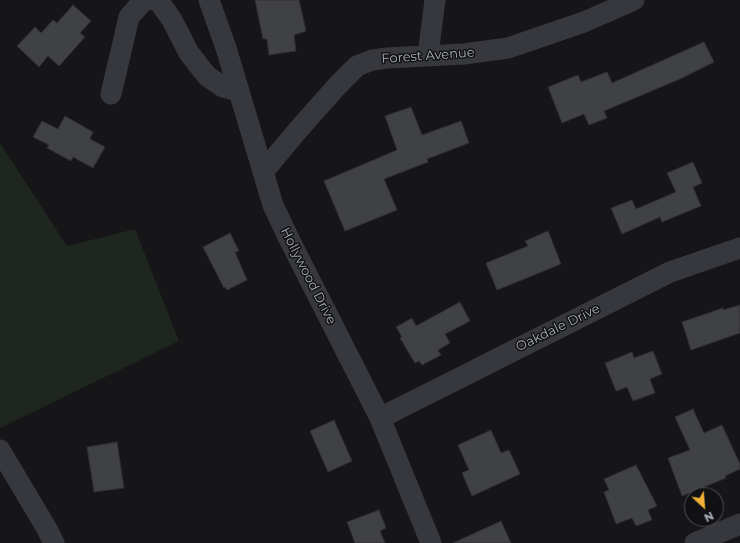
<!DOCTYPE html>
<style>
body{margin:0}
#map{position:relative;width:740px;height:543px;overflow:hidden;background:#161618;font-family:Montserrat,sans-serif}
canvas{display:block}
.north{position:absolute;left:684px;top:487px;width:40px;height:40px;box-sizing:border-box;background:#111113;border:1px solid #4d4f55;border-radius:50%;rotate:154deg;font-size:11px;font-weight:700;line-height:16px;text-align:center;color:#a8adb8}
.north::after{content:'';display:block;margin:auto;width:14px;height:18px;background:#f2b134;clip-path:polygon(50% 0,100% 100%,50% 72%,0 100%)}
</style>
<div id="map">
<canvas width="740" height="543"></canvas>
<div class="north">N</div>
</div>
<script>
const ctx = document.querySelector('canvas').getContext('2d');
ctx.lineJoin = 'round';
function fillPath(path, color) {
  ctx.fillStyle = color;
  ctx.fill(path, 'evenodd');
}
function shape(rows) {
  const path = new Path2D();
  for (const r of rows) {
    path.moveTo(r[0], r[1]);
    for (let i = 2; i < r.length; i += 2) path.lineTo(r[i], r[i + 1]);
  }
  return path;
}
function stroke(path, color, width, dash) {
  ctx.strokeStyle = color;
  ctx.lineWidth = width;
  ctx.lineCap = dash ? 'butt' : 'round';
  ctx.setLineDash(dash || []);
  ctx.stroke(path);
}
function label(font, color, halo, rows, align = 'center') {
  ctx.font = font + ' Montserrat,sans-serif';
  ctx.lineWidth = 3;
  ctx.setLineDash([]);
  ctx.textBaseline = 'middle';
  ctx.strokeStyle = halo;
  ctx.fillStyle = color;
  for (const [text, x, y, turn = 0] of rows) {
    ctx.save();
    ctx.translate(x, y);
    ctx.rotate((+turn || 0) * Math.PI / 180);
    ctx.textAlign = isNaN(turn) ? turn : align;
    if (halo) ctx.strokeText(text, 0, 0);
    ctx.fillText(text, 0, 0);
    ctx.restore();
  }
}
fillPath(shape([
 [0,143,67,246,135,229,179,341,0,428]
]), '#1e261f');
const building = shape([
 [255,0,299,0,306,31,294,35,296,51,269,55,267,39,263,39,255,0],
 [73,5,91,21,80,33,85,37,59,66,48,56,39,67,17,46,35,27,41,33,53,20,57,23,73,5],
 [704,42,714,62,680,79,604,111,607,118,589,125,584,114,562,123,548,87,578,75,581,82,607,72,612,83,704,42],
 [411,107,422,135,461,121,469,143,427,159,428,162,384,179,397,210,345,231,324,181,397,150,385,116,411,107],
 [65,116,93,132,90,139,105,147,93,168,73,157,71,161,47,148,49,145,33,137,42,121,58,129,65,116],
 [693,162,702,183,693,187,701,206,662,222,660,217,622,234,611,208,632,200,636,209,676,192,667,173,693,162],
 [548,231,561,264,497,290,486,263,528,246,525,241,548,231],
 [230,233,239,251,235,252,247,280,227,290,226,287,224,288,203,247,230,233],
 [460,302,470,321,445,334,450,343,438,350,441,355,422,365,419,361,415,363,400,338,402,337,396,327,412,318,416,326,460,302],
 [740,305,740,333,691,350,682,322,723,308,723,310,740,305],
 [653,351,662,374,650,379,655,393,633,401,627,387,616,391,605,363,632,352,634,358,653,351],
 [693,409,704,433,722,425,740,464,740,469,725,476,726,478,682,496,668,458,690,450,675,417,693,409],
 [334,420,352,461,328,472,310,431,334,420],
 [491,430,501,453,509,450,520,474,472,496,462,473,469,470,458,445,491,430],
 [117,442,124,488,94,492,87,447,117,442],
 [636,465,657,506,648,510,652,520,636,526,632,518,616,524,604,492,609,490,604,479,636,465],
 [379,510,386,528,380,531,385,543,355,543,347,522,379,510],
 [501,521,511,543,453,543,501,521]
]);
fillPath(building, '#404145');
stroke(building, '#303034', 1);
stroke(shape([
 [158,0,172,20,189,53,207,76,223,87,239,91],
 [209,0,226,48,273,205,290,241,380,418,431,543],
 [428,55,435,0],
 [111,94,129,17,143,1,148,0],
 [263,172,298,130,338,85,357,66,372,60,387,58,464,54,508,48,584,22,634,0],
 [380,418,670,272,740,248],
 [0,450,47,529,54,543],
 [695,543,740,524]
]), '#37383d', 21);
label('13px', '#a8adb8', '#111113', [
 ["Forest Avenue",428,56,-4],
 ["Hollywood Drive",308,276,63],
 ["Oakdale Drive",558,328,-26]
]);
</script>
